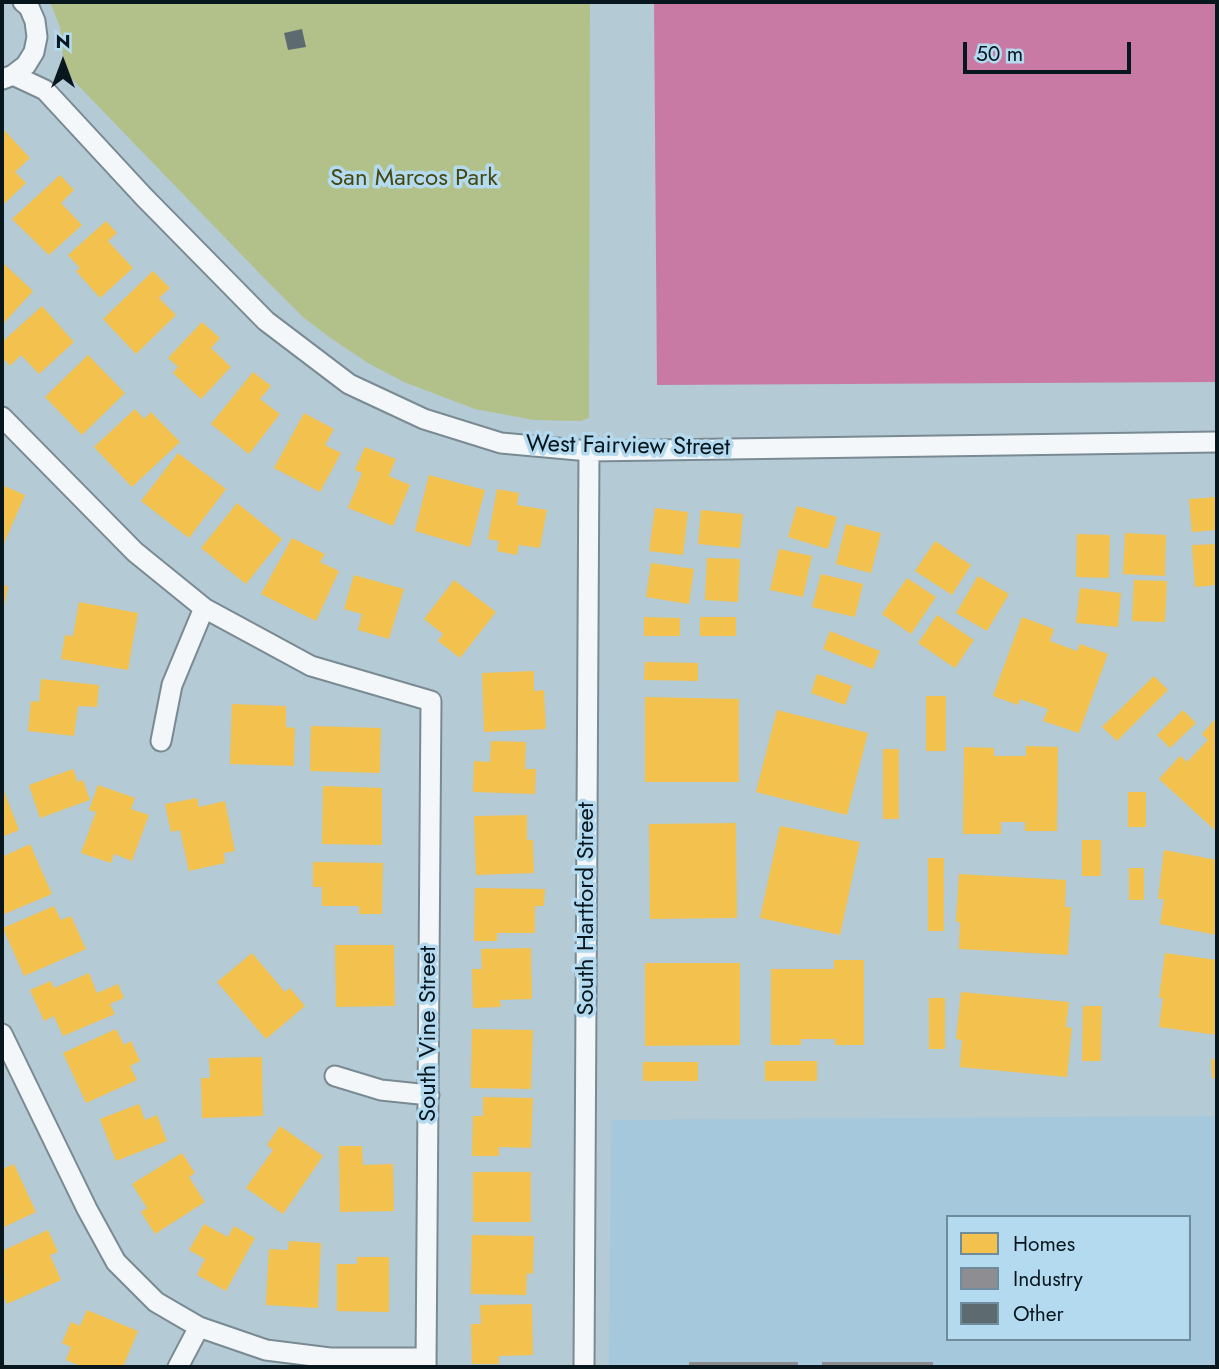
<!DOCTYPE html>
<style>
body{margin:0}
#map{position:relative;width:1219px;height:1369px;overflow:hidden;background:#b4cad5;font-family:Jost,sans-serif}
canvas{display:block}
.frame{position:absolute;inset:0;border:4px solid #08161e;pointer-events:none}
.legend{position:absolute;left:946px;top:1215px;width:245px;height:126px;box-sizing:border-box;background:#b4daf0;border:2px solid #6f8c9c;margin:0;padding:9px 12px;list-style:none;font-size:21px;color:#08161e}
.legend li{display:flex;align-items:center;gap:14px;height:35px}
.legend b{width:35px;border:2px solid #6f8c9c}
.north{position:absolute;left:28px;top:28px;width:70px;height:70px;-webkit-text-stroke:5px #b4daf0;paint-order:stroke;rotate:0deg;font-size:19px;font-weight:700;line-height:28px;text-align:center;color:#08161e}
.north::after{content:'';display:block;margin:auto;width:24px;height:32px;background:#08161e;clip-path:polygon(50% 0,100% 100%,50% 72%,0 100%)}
.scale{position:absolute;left:963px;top:42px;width:168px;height:32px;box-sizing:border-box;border:4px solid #08161e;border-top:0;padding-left:9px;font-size:21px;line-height:24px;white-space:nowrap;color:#08161e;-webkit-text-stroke:5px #b4daf0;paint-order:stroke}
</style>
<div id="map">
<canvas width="1219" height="1369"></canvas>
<div class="frame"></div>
<ul class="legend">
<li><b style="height:19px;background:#f2c14e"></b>Homes</li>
<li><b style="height:19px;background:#8d8d92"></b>Industry</li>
<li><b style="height:19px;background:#5d6b71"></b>Other</li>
</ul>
<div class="north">N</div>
<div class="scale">50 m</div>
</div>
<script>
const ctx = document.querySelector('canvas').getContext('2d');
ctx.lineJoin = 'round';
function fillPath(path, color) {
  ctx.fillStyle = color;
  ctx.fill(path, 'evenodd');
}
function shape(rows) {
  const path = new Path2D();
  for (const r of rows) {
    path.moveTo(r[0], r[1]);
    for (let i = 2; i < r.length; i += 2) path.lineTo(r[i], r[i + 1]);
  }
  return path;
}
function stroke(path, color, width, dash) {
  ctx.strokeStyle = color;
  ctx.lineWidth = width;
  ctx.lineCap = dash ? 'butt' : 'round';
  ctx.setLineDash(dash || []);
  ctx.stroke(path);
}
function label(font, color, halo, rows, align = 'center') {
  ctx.font = font + ' Jost,sans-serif';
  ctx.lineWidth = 7;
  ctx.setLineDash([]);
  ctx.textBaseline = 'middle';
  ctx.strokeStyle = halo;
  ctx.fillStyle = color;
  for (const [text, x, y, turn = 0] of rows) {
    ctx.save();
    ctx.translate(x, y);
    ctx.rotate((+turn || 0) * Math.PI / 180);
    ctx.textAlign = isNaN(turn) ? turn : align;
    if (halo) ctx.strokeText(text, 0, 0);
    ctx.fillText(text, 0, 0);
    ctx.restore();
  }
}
fillPath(shape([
 [1217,1116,1217,1367,609,1367,611,1120],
 [948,1217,1189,1217,1189,1339,948,1339]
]), '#a5c8dc');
fillPath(shape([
 [50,2,590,2,589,418,581,421,534,420,475,409,404,382,368,363,332,339,303,317,264,278,72,79,64,65,60,27]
]), '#b2c189');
fillPath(shape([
 [654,2,1217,2,1217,382,657,385]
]), '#c87aa5');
fillPath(shape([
 [4,130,30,158,15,172,26,183,5,203,2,200,2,132],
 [60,175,74,190,61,203,82,225,49,255,12,219],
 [106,221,117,233,108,241,133,268,100,298,76,271,80,268,68,255],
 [2,262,33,291,2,325],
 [153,271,170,288,159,298,176,315,136,354,103,319],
 [42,306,74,342,39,374,21,355,10,366,2,357,2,342],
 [202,322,220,338,211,348,231,367,201,399,173,373,178,367,168,358],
 [88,355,125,393,82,435,45,397],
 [253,372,271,386,260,399,280,414,249,454,211,424],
 [135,409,144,419,151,412,180,442,132,487,94,447],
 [304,413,334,429,325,445,341,453,320,492,274,468],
 [365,447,396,459,389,476,410,485,393,526,348,508,362,473,355,470],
 [178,453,226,489,189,538,141,501],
 [429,475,485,490,470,547,415,531],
 [2,485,25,495,2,548],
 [497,489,519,493,517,505,547,510,540,548,519,545,517,555,497,551,499,541,488,539],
 [1217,497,1217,530,1192,532,1189,499],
 [237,503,282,539,246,584,201,548],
 [797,506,837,517,828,549,788,537],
 [655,508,688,512,683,555,649,551],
 [701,510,743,514,740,548,698,544],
 [846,524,881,533,871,573,836,564],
 [1125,533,1166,535,1165,576,1123,574],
 [1077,534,1110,535,1109,578,1076,577],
 [292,538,325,554,320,562,339,571,316,621,261,594],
 [935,541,971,565,952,595,915,571],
 [1217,544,1217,585,1195,587,1192,545],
 [779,549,812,556,803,597,770,590],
 [707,558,740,559,738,602,705,600],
 [651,563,694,569,689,604,646,597],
 [821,574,863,584,855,617,812,607],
 [354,575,404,589,389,639,358,630,362,614,344,609],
 [978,576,1009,594,987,631,956,613],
 [907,578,936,597,911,634,882,614],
 [454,580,496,612,460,658,438,641,443,634,424,619],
 [1134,580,1167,581,1165,622,1132,621],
 [2,585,8,586,3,611,2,611],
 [1080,588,1121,593,1118,627,1076,623],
 [79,602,138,613,128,670,61,659,65,635,73,636],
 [937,615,974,640,955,668,918,643],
 [644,617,680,618,680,636,644,636],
 [700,617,736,617,736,636,700,636],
 [1022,617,1054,629,1050,641,1077,651,1080,644,1108,654,1079,733,1043,721,1048,709,1020,699,1018,705,993,696],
 [830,631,880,651,873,669,823,649],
 [645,662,698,663,698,681,644,680],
 [534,671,534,691,544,690,546,729,484,732,482,673],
 [817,674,852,686,845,705,811,693],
 [1154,676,1168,690,1117,741,1102,727],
 [41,679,99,685,97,707,78,706,74,736,28,731,31,701,39,702],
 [926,696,946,696,946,751,926,751],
 [645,697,739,699,739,782,645,782],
 [232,704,286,706,286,727,295,728,294,766,230,764],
 [777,710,868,733,847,815,756,792],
 [1183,710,1196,723,1170,748,1157,735],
 [1217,717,1217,832,1159,779,1180,756,1187,762,1208,740,1202,734],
 [311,726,381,728,380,773,310,771],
 [491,741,526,742,525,769,536,769,535,794,473,792,474,761,490,762],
 [1026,746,1058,747,1057,831,1025,831,1025,822,1001,822,1001,834,963,834,964,747,994,748,994,756,1026,756],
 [883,749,899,749,899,819,883,819],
 [73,769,78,782,83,780,90,800,40,818,29,785],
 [98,785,135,798,131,809,149,815,132,861,114,854,111,863,81,853,96,812,89,810],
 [2,786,19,830,2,837],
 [323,786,382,788,382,845,322,844],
 [1128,792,1146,792,1146,827,1128,827],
 [197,798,199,807,225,801,235,851,224,853,225,863,189,871,180,830,171,832,165,804],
 [527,815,527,840,533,840,534,873,476,875,474,816],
 [736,823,737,918,650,919,649,824],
 [780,826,860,842,840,935,760,918],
 [1082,840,1101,840,1101,876,1082,876],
 [30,844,52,894,2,915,2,857],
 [1164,850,1217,860,1217,935,1160,924,1164,899,1158,899],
 [928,858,944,858,944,931,928,931],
 [313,862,383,863,382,914,359,914,359,906,322,906,322,887,313,887],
 [1129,868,1144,868,1144,900,1129,900],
 [959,874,1066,880,1065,907,1071,907,1068,955,959,949,960,922,956,922],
 [475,888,545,889,544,906,535,906,535,933,497,933,497,941,474,941],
 [54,906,61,920,71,916,86,949,24,976,3,928],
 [335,945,394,945,395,1006,336,1007],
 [531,948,532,999,500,1000,501,1007,473,1008,472,969,482,969,481,949],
 [252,953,285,992,290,988,305,1006,266,1039,217,982],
 [1165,953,1217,960,1217,1035,1159,1027,1163,998,1159,998],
 [834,960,864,960,864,1045,835,1045,835,1039,801,1039,801,1045,771,1045,771,969,834,969],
 [645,963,740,963,740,1045,645,1046],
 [89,973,97,993,118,984,124,998,110,1004,115,1014,63,1036,54,1016,44,1021,30,990,51,981,54,988],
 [961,992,1069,1002,1066,1027,1072,1028,1067,1077,960,1067,962,1040,956,1039],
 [929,998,945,998,945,1049,929,1049],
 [1083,1006,1102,1006,1101,1061,1082,1061],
 [116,1029,124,1045,131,1041,140,1061,130,1066,137,1080,86,1103,63,1053],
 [472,1029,533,1030,531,1089,471,1088],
 [262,1057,263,1116,202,1118,201,1078,210,1078,209,1058],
 [1211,1059,1217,1059,1217,1078,1212,1078],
 [765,1061,817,1061,817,1081,765,1081],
 [643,1062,698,1062,698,1081,643,1081],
 [483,1097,533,1098,531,1148,499,1147,499,1156,472,1156,473,1116,483,1116],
 [139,1104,145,1120,157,1115,167,1141,116,1161,100,1119],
 [280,1126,323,1156,283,1214,246,1188,273,1150,267,1145],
 [339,1146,362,1146,363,1165,393,1164,394,1211,340,1212],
 [182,1153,195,1173,189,1177,205,1202,155,1234,141,1212,147,1208,132,1184],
 [14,1164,36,1212,2,1228,2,1169],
 [473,1172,531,1172,531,1222,473,1222],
 [204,1224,228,1237,234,1226,255,1238,226,1291,197,1275,205,1259,189,1250],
 [48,1230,58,1252,50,1255,61,1280,7,1304,2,1293,2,1281,5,1279,2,1272,2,1251],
 [472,1235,534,1236,533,1274,527,1273,526,1295,471,1294],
 [289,1241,321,1243,318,1308,266,1305,269,1249,288,1250],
 [357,1257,389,1257,389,1312,337,1311,337,1264,357,1264],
 [532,1304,533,1355,499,1356,499,1364,472,1364,471,1324,481,1324,480,1305],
 [87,1310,138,1331,123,1367,83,1367,66,1360,71,1347,62,1343,71,1322,80,1326]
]), '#f2c14e');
fillPath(shape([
 [689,1362,798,1362,798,1367,689,1367],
 [822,1362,933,1362,933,1367,822,1367]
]), '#8d8d92');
fillPath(shape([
 [302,29,306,47,288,50,284,33]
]), '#5d6b71');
const street = shape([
 [13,75,45,90,144,197,266,321,349,384,424,419,501,443,589,451,1217,442],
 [3,79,13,75,26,65,34,52,37,37,35,21,29,7,23,2],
 [2,417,135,552,204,608,311,666,431,701,426,1367],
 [161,741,172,685,204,608],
 [2,1034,87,1209,116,1262,156,1302,199,1327,266,1350,330,1358,426,1358],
 [335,1076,381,1090,429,1095],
 [178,1367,199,1327],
 [584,1367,589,451]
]);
stroke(street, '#798a92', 23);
stroke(street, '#f4f7f9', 19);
label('24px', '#454910', '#b4daf0', [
 ["San Marcos Park",414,179]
]);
label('24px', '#08161e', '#b4daf0', [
 ["West Fairview Street",628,447,1],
 ["South Hartford Street",587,909,-90],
 ["South Vine Street",429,1034,-90]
]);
</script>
